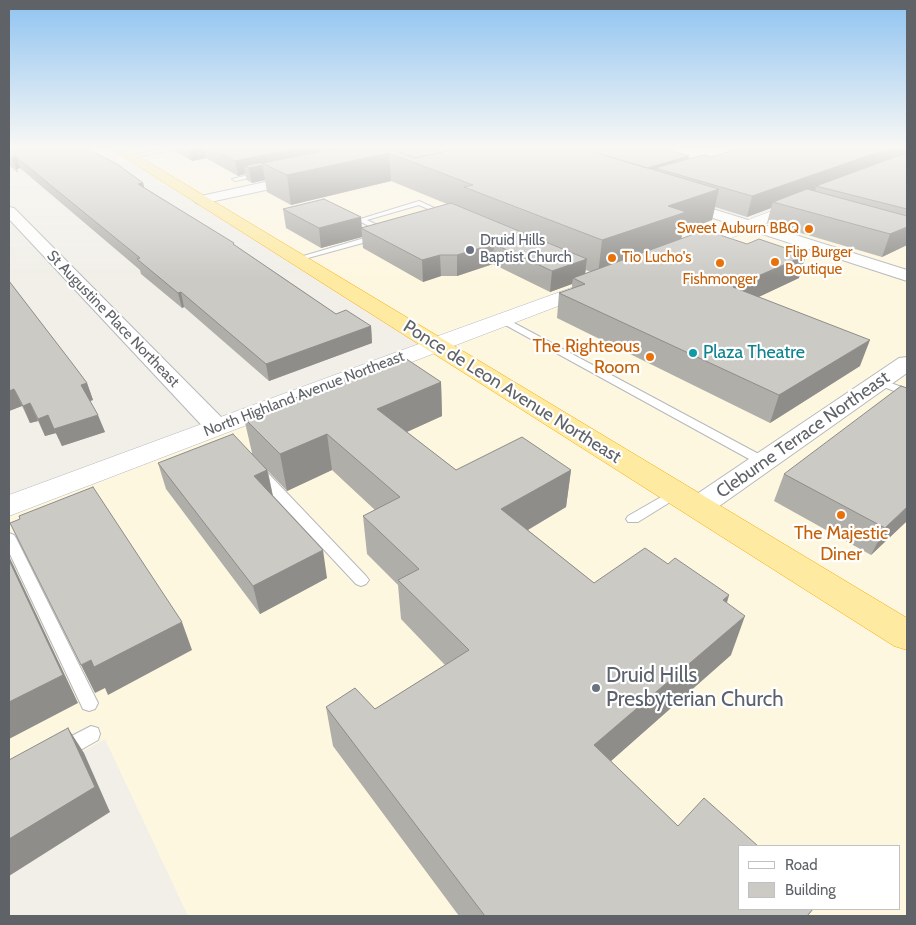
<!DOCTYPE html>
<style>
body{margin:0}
#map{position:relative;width:916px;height:925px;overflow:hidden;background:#f1efe8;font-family:Cabin,sans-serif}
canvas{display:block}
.frame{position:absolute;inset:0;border:10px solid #5f6368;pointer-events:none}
.legend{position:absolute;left:738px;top:845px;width:162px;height:65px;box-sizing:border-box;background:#fff;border:1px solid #bfc1c3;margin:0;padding:6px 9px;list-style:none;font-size:15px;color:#5f6368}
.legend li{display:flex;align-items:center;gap:10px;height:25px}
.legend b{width:25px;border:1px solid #bfc1c3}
</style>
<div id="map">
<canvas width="916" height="925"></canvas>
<div class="frame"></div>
<ul class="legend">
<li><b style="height:6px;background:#fff"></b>Road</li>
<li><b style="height:14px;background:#cccac5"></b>Building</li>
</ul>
</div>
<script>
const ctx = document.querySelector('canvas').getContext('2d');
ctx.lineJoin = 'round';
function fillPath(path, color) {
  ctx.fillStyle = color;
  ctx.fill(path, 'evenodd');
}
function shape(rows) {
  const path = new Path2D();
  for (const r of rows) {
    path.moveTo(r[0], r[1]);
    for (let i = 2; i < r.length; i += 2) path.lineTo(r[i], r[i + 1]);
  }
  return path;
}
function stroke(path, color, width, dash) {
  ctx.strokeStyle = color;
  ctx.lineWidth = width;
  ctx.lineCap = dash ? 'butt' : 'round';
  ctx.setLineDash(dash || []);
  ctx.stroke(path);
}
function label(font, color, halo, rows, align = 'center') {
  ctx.font = font + ' Cabin,sans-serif';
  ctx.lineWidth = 4.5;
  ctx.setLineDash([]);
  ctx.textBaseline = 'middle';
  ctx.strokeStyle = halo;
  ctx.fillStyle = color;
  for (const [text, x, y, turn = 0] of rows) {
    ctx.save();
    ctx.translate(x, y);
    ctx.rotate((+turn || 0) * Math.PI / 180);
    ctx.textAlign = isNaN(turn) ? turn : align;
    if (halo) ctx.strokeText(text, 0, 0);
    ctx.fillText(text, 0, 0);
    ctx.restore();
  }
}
fillPath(shape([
 [114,148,503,148,740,225,907,158,907,916,188,916,105,739,9,793,9,506,435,345],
 [740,846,900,846,900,909,740,909]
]), '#fef7e0');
const service = shape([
 [169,148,182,148,130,158,127,156,169,148],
 [261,172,263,175,235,181,232,179,261,172],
 [419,201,450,215,444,216,419,205,367,220,388,230,388,234,385,234,357,220,419,201],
 [378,234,381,234,381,238,297,261,293,259,378,234],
 [503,317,768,459,770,462,768,465,760,465,500,322,500,318,503,317],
 [880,379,907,389,907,396,876,384,875,382,880,379],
 [260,469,265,470,366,576,369,580,366,584,361,586,356,584,255,476,254,473,260,469],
 [675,489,680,490,682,493,680,496,638,522,628,522,626,519,628,516,675,489],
 [9,533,14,535,16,538,95,697,98,703,95,709,89,711,83,709,9,552,9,533],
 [91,726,98,728,100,734,98,740,70,756,63,759,56,756,54,750,56,744,91,726]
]);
const minor = shape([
 [302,174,309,178,307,181,201,204,196,203,194,200,196,197,201,196,302,174],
 [681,199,907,270,907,281,676,206,674,203,676,200,681,199],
 [9,207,14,208,226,422,229,427,226,432,217,434,208,432,9,219,9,207],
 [907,357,907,373,708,514,698,516,688,514,684,507,688,500,899,358,907,357]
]);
const tertiary = shape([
 [435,338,443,340,446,345,443,350,9,516,9,495,435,338]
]);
const secondary = shape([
 [805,198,810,199,812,202,810,205,693,254,687,255,681,254,678,250,681,246,805,198],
 [593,280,600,282,602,286,600,290,443,350,435,352,427,350,424,345,427,340,593,280]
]);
const trunk = shape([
 [110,148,125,148,907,618,907,650,894,646,110,148]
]);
stroke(service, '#b5b8bc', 2);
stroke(minor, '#b5b8bc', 2);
stroke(tertiary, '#b5b8bc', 1);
stroke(secondary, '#b6babf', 1);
stroke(trunk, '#f9ab00', 1);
fillPath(service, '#fff');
fillPath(minor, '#fff');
fillPath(tertiary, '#fff');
fillPath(secondary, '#fff');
fillPath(trunk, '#feeaa1');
fillPath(shape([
 [9,148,143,183,144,187,235,245,336,314,371,326,372,343,269,381,184,307,182,308,141,274,140,270,20,168,17,169,18,173,9,165],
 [174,148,660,148,689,159,907,148,907,245,882,257,767,223,771,208,747,217,715,207,712,220,683,231,681,239,799,278,758,297,860,366,770,423,557,318,559,293,572,289,572,284,550,292,493,264,457,276,441,276,423,282,363,248,362,237,321,248,286,228,283,209,361,217,362,228,447,204,391,181,291,205,267,192,265,180,252,183,247,180,245,174,238,176,206,158,192,161,175,151],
 [586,270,591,272,585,274],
 [9,281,87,383,93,400,90,401,105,432,62,446,56,433,45,436,38,421,30,423,22,406,9,411],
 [441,382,442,416,407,432,456,470,571,470,566,507,528,530,594,583,668,564,729,595,727,603,731,655,611,761,678,826,813,909,808,916,459,916,333,746,326,707,375,709,445,665,401,619,398,585,367,554,363,516,375,510,332,470,287,491,268,471,273,496,327,578,260,614,166,489,158,463,252,453,244,418],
 [784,474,907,521,871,555,774,501]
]), '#afaea9');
fillPath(shape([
 [189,148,204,148,206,158,192,161],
 [297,148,414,148,389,153,391,181,291,205,287,175,262,163,265,180,252,183,249,168,244,166,245,174,238,176,235,161],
 [890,148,907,148,907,158,816,186,815,192,773,202,771,208,747,217,752,196],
 [689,156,687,170,655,168,653,180,642,169],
 [13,157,16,157,20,168,17,169,18,173,13,161],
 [143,183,146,195,138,184],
 [719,189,712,220,683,231,680,244,598,275,602,240,668,206],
 [361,217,362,237,321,248,319,228],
 [907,227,907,245,882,257,890,234],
 [494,244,493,264,457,276,457,255],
 [440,255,441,276,423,282,422,260],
 [806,255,799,278,727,312,733,287],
 [587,259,584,280,573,278,572,284,550,292,552,271],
 [181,292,184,307,182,308,178,293],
 [371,326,372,343,269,381,266,364],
 [870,340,860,366,770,423,779,395],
 [441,382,442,416,380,444,377,409],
 [87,383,93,400,87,402,81,385],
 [14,389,22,406,9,411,9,391],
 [30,403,38,421,30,423,23,406],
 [48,415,56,433,45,436,38,419],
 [98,415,105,432,62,446,54,429],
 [327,434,332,470,287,491,280,454],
 [267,470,273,497,254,476],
 [571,470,566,507,499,547,501,509],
 [907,507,907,521,871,555,885,528],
 [323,550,327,578,260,614,253,586],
 [9,556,78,703,9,739],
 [729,595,716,634,723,600],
 [745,616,731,655,586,783,594,745],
 [182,622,192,650,108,695,105,688,95,693,81,665,91,660],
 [68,728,84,753,110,812,9,876,9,839]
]), '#8f8d8a');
const building = shape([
 [9,148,78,148,82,150,88,149,117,164,143,183,138,184,234,243,233,244,336,314,346,310,371,326,266,364,181,292,178,293,137,259,140,258,16,157,13,157,13,161,9,157,9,148],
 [210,148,297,148,235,161,210,148],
 [329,148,338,148,262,163,263,165,249,168,244,166,329,148],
 [338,148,389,148,415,158,462,148,580,148,719,189,668,206,686,212,602,240,464,187,473,185,389,153,287,175,262,163,338,148],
 [401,148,462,148,415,158,393,150,401,148],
 [580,148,660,148,689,156,647,168,580,148],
 [742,148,890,148,752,196,655,168,703,155,711,157,742,148],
 [906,153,907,153,907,209,816,186,906,153],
 [807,189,907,216,907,227,890,234,773,202,807,189],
 [324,199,361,217,319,228,283,209,324,199],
 [451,203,587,259,552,271,494,244,457,255,440,255,422,260,361,228,451,203],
 [705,230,747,244,759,239,806,255,733,287,870,340,779,395,559,293,585,284,573,278,705,230],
 [9,281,72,363,87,383,81,385,98,415,54,429,48,415,38,419,30,403,23,406,14,389,9,391,9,281],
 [402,356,441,382,377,409,456,470,522,437,571,470,501,509,594,583,645,548,668,564,675,558,729,595,723,600,745,616,594,745,678,826,704,798,758,846,740,846,740,909,813,909,807,916,485,916,326,707,355,688,375,709,469,650,398,580,419,569,363,516,400,497,327,434,280,454,244,418,402,356],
 [901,386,907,388,907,507,885,528,784,474,901,386],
 [233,434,267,470,254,476,323,550,253,586,158,463,233,434],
 [93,487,182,622,94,667,91,660,81,665,10,523,20,519,19,516,93,487],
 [9,560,63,675,9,702,9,560],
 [68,728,95,787,9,839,9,760,68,728]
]);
fillPath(building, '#cccac5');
stroke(building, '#8f8d8a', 1);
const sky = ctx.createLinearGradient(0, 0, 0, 278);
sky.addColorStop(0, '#8fc3f1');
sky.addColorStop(0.53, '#f9f8f5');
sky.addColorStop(1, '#f9f8f500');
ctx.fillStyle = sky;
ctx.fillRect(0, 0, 916, 278);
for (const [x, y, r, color] of [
 [809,229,5,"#e8710a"],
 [470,250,5,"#6b7280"],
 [612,258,5,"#e8710a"],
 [775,262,5,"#e8710a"],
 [720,263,5,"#e8710a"],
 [693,353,5,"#0f9aa8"],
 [650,357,5,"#e8710a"],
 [841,515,5,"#e8710a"],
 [596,688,5,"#6b7280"]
]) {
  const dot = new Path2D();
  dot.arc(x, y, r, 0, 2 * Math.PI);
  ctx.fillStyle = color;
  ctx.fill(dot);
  stroke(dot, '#fff', 2);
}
label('15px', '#c56008', '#fff', [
 ["Sweet Auburn BBQ",799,229,"right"],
 ["Flip Burger",785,253],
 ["Boutique",785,270],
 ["Tio Lucho's",622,258],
 ["Fishmonger",720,280,"center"]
], 'left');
label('15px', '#5b616d', '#fff', [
 ["Druid Hills",480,241],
 ["Baptist Church",480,258]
], 'left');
label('15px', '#5f6368', '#fff', [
 ["St Augustine Place Northeast",113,319,46],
 ["North Highland Avenue Northeast",304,394,-21]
]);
label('18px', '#c56008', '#fff', [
 ["The Righteous",640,347],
 ["Room",640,368],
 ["The Majestic",841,534,"center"],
 ["Diner",841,555,"center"]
], 'right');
label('18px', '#0d838f', '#fff', [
 ["Plaza Theatre",703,353]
], 'left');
label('18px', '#5f6368', '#fff', [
 ["Ponce de Leon Avenue Northeast",512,392,32],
 ["Cleburne Terrace Northeast",803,435,-35]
]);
label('21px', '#5b616d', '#fff', [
 ["Druid Hills",606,676],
 ["Presbyterian Church",606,700]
], 'left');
</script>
